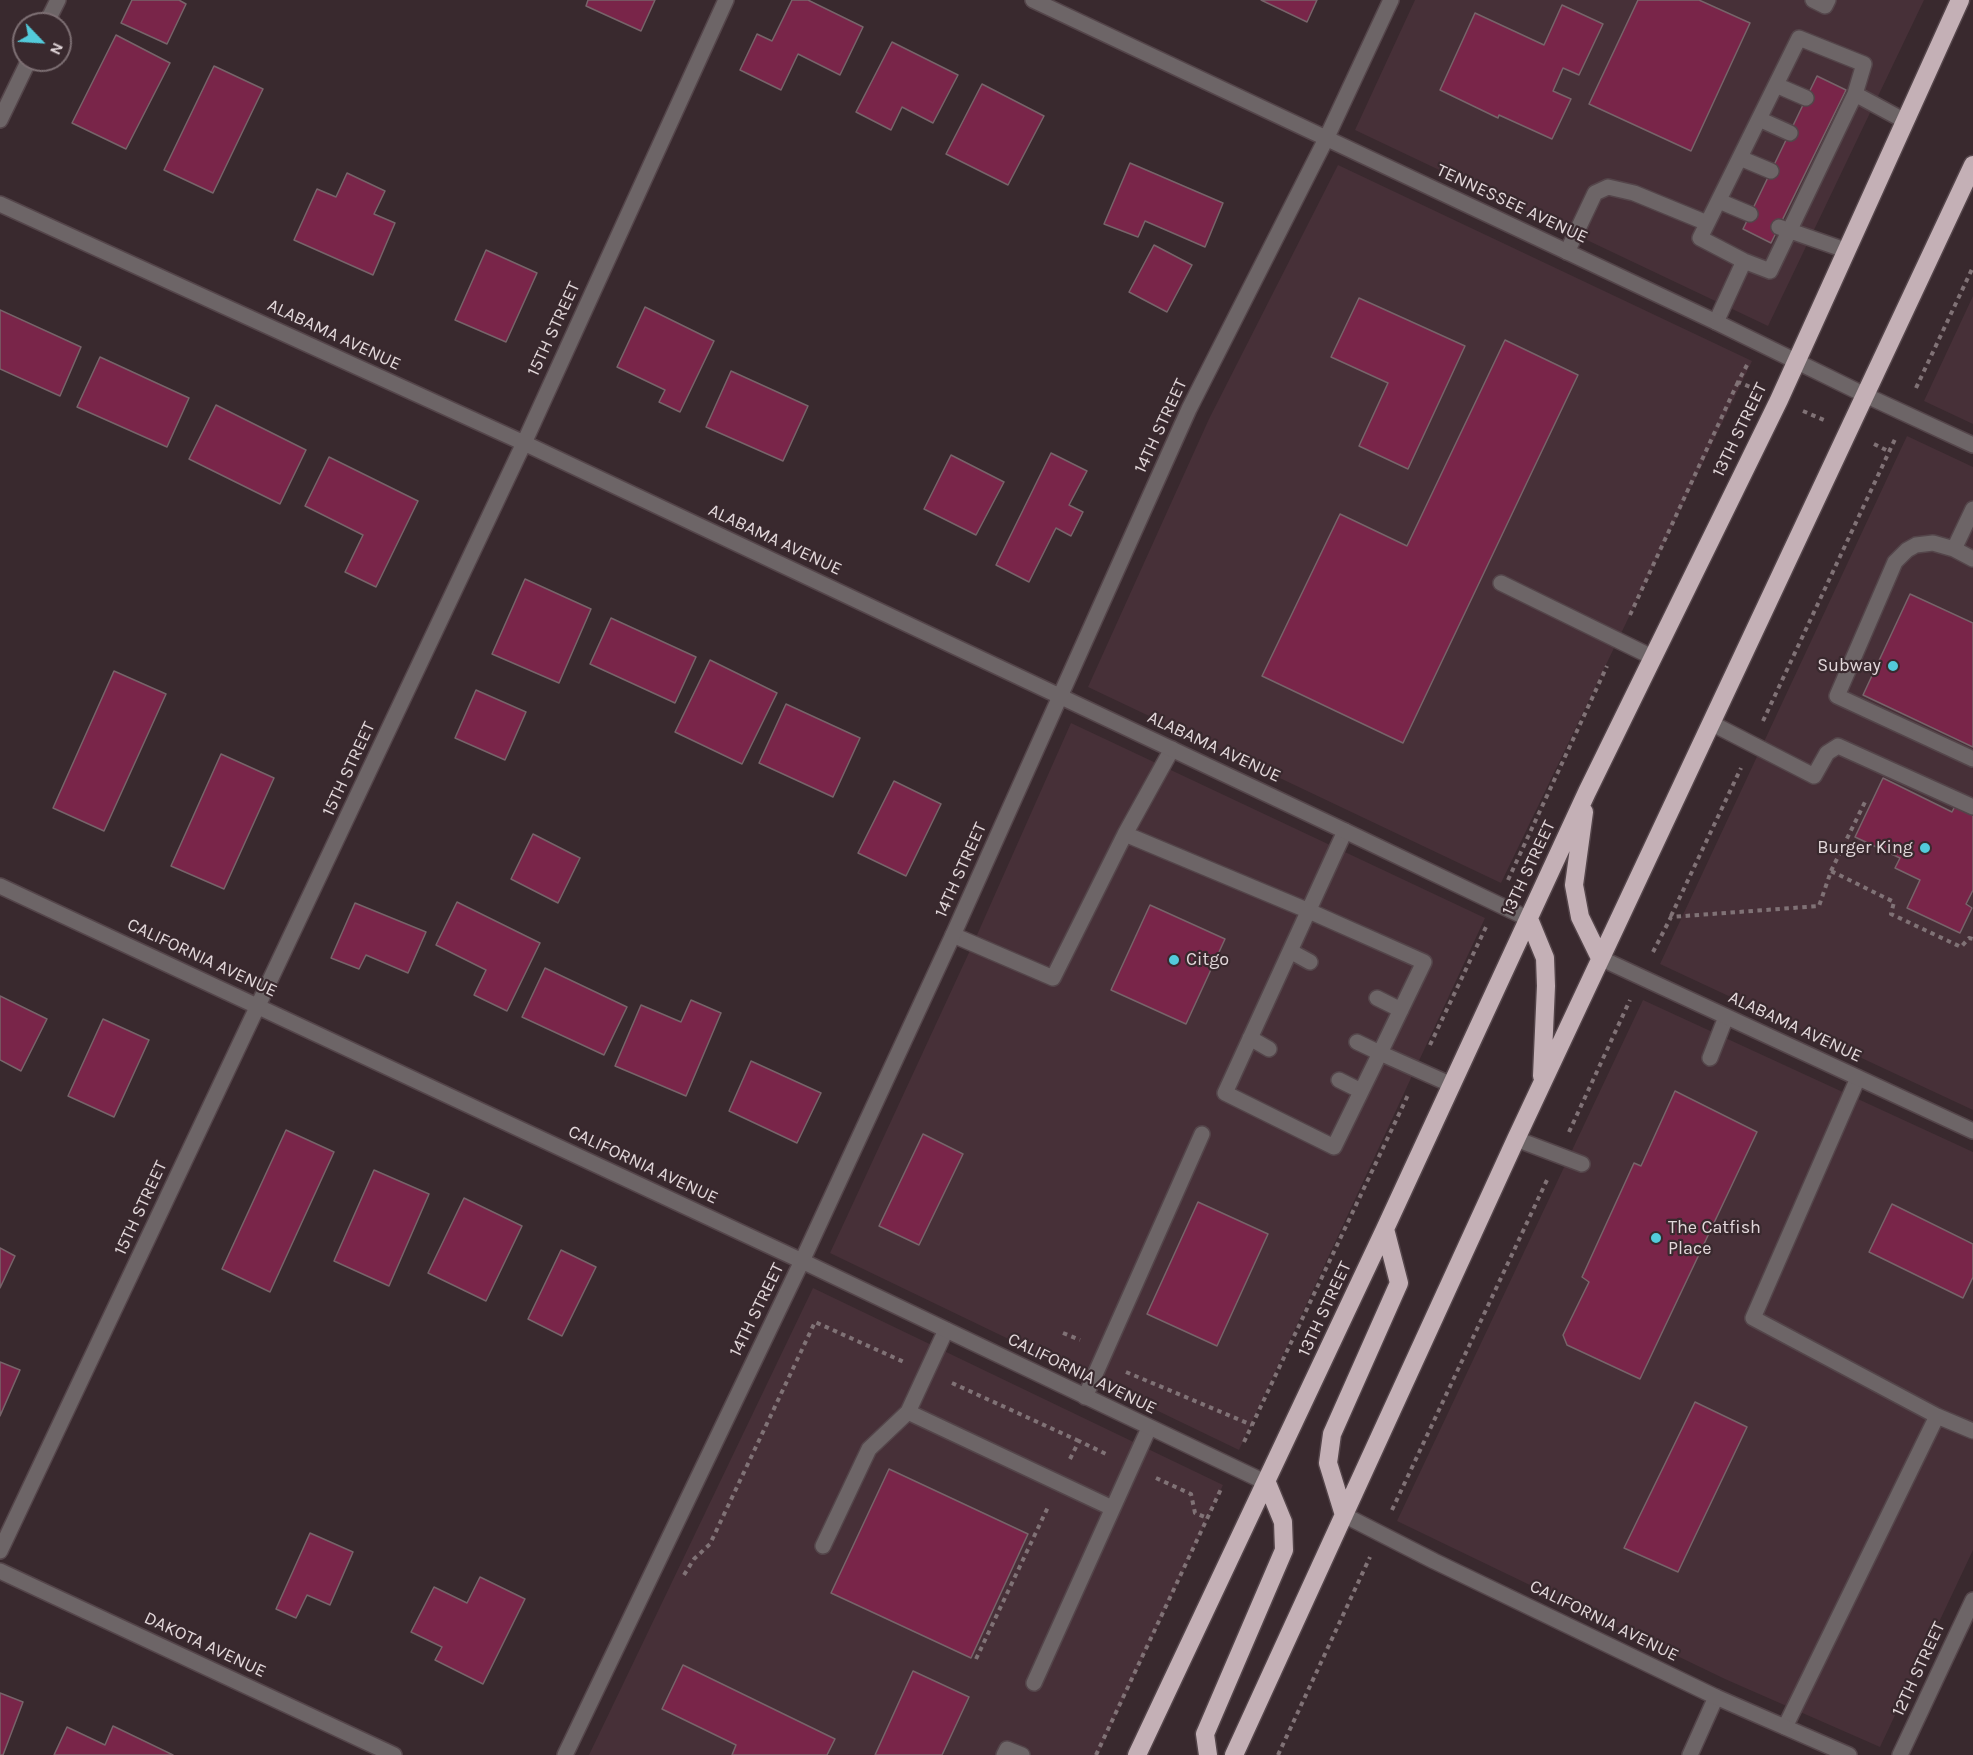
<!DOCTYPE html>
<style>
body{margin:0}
#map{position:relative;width:1973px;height:1755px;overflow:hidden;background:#39292e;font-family:Karla,sans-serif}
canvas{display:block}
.north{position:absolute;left:12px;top:12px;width:60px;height:60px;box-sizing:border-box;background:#39292e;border:2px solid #7d6f73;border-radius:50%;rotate:115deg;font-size:16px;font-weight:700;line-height:24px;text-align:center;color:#e2d7da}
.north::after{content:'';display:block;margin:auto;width:21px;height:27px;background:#53cbdb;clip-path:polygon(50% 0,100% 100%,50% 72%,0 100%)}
</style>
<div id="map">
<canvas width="1973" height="1755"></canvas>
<div class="north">N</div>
</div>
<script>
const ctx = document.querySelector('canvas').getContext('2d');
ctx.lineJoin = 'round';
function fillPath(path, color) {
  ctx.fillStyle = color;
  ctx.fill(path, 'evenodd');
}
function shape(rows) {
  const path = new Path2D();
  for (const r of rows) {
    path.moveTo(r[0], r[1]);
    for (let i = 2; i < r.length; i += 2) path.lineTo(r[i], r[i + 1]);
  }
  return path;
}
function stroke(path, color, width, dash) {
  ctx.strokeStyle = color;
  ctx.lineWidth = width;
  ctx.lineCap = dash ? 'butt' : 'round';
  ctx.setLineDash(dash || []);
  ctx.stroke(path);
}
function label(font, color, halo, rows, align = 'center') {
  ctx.font = font + ' Karla,sans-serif';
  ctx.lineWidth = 4.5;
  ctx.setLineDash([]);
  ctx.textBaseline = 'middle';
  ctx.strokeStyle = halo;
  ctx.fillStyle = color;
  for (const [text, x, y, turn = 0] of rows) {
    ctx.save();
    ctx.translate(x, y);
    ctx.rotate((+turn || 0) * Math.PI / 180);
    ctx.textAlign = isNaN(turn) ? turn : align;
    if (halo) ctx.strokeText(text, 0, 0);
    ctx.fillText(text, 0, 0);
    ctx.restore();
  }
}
fillPath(shape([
 [1415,0,1924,0,1768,326,1355,130],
 [1338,165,1752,361,1501,883,1088,687,1209,419],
 [1973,296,1973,424,1924,401],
 [1907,436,1973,467,1973,1110,1660,964],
 [1071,723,1485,918,1239,1450,830,1253,973,944],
 [1643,1000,1973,1152,1973,1550,1880,1747,1725,1679,1397,1521],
 [813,1288,1223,1485,1098,1755,589,1755]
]), '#473038');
const building = shape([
 [132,0,179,0,186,4,167,44,121,23,132,0],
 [588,0,655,0,641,31,586,6,588,0],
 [792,0,808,0,863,27,840,75,798,54,781,90,740,70,757,34,772,41,792,0],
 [1261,0,1317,0,1307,22,1261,0],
 [1638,0,1699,0,1750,23,1691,151,1589,104,1638,0],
 [1562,5,1603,24,1579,75,1563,68,1553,91,1571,99,1552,139,1499,115,1498,118,1440,90,1475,13,1544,45,1562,5],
 [116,35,170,63,126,149,72,123,116,35],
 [892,42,958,75,933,123,902,107,891,130,856,112,892,42],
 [214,66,263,89,213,193,164,170,214,66],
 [1817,76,1846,90,1771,243,1743,229,1817,76],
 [982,84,1044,116,1008,185,946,154,982,84],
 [1130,163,1223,203,1205,247,1145,221,1138,237,1104,224,1130,163],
 [347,173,385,191,374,214,395,223,373,275,294,240,317,189,336,197,347,173],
 [1154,245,1192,265,1167,312,1129,292,1154,245],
 [486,250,537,273,506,342,455,320,486,250],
 [1359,298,1465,346,1408,469,1359,446,1388,383,1331,357,1359,298],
 [645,307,714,341,680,412,659,402,665,390,617,367,645,307],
 [0,310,81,347,60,396,0,369,0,310],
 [1505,340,1578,375,1403,743,1262,676,1340,514,1407,546,1505,340],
 [100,357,189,398,167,447,77,407,100,357],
 [731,371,808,406,783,461,706,427,731,371],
 [216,405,306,450,280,504,189,459,216,405],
 [1051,453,1087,471,1069,505,1083,512,1071,536,1056,528,1029,582,996,565,1051,453],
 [951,455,1004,482,976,535,924,509,951,455],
 [329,457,418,501,376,587,345,572,363,535,305,506,329,457],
 [525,579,591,609,559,683,492,654,525,579],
 [1910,594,1973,623,1973,747,1863,695,1910,594],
 [611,618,696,657,675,703,590,664,611,618],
 [710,660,777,693,742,764,675,732,710,660],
 [114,671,166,694,104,831,53,808,114,671],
 [476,690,526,712,505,760,455,738,476,690],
 [786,704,860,738,833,797,759,763,786,704],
 [221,754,274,778,224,889,171,866,221,754],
 [1883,778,1952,812,1956,804,1973,812,1973,890,1966,904,1972,908,1960,933,1907,908,1920,880,1895,868,1900,858,1855,837,1883,778],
 [894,781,941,804,906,876,858,853,894,781],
 [533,834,580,858,558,903,511,879,533,834],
 [457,902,540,943,507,1011,474,995,486,970,436,945,457,902],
 [355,903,426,932,408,973,366,955,359,969,331,958,355,903],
 [1150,905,1225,939,1186,1024,1111,990,1150,905],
 [545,968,627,1007,604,1055,522,1017,545,968],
 [0,996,47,1019,21,1071,0,1060,0,996],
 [691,1000,721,1013,686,1096,615,1066,641,1005,681,1022,691,1000],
 [103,1019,149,1040,114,1117,68,1096,103,1019],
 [751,1061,821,1093,797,1143,729,1111,751,1061],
 [1675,1091,1757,1132,1640,1379,1567,1345,1563,1335,1589,1282,1582,1277,1634,1163,1641,1166,1675,1091],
 [286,1130,334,1152,270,1292,222,1269,286,1130],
 [923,1134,963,1154,919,1245,879,1226,923,1134],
 [374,1170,429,1194,389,1286,334,1261,374,1170],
 [464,1198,522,1226,486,1301,428,1273,464,1198],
 [1198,1202,1268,1234,1217,1346,1147,1314,1198,1202],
 [1892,1204,1973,1244,1973,1277,1963,1298,1869,1252,1892,1204],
 [0,1248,15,1256,0,1288,0,1248],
 [561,1250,596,1267,562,1336,528,1319,561,1250],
 [0,1362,20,1370,0,1416,0,1362],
 [1695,1402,1747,1427,1678,1572,1624,1548,1695,1402],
 [889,1469,1028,1534,971,1658,831,1593,889,1469],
 [310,1533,353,1552,330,1605,307,1595,296,1618,276,1609,310,1533],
 [480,1577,525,1599,483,1684,435,1660,442,1647,411,1632,434,1587,467,1603,480,1577],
 [683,1665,835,1739,827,1755,732,1755,736,1745,662,1709,683,1665],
 [913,1671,969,1697,942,1755,875,1755,913,1671],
 [0,1693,23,1702,3,1755,0,1755,0,1693],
 [113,1726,173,1755,54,1755,67,1727,105,1745,113,1726]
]);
fillPath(building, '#792549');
stroke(building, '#77646a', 1.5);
const lane = shape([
 [1813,0,1825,6,1828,0],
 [1776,85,1806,98],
 [1855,94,1770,271,1744,261,1700,238,1799,38,1864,64,1855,94,1905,121],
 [1759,119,1790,133],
 [1740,158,1771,171],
 [1719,201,1750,214],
 [1779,227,1845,250],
 [1567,252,1595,193,1608,187,1634,193,1707,223],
 [1716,322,1744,261],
 [1973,509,1954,549,1973,559],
 [1954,549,1933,543,1916,545,1907,550,1895,562,1837,696,1973,759],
 [1501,583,1652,657],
 [1711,723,1814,776,1827,753,1838,746,1973,807],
 [1345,831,1225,1093,1334,1147,1380,1053,1452,1085],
 [1125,834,1309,911,1424,962,1380,1053,1357,1042],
 [953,935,1053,978,1125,834,1172,749],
 [1290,951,1310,962],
 [1377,998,1401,1010],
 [1250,1038,1269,1049],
 [1710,1058,1726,1017],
 [1858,1078,1753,1318,1937,1416,1973,1431],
 [1339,1080,1361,1091],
 [1516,1139,1582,1164],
 [1085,1397,1202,1134],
 [908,1412,1112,1508],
 [823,1546,869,1449,908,1412,946,1330],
 [1034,1683,1149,1428],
 [1785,1727,1937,1416],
 [1004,1755,1007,1749,1022,1755],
 [1690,1755,1716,1697]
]);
const street = shape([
 [1033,0,1716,322,1865,395,1973,445],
 [46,24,58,0],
 [0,120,29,60],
 [0,204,524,443,1345,831,1529,919],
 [0,886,802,1261,1267,1483],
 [1600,958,1973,1131],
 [1344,1515,1434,1561,1716,1697,1849,1755],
 [0,1551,524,443,726,0],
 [0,1571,394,1755],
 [565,1755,802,1261,953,935,1189,409,1326,139,1391,0],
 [1900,1755,1973,1600]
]);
const highway = shape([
 [1584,812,1574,885,1580,917,1600,958],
 [1529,919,1545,958,1546,986,1542,1076],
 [1344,1515,1328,1463,1332,1434,1399,1283,1385,1229],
 [1137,1755,1385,1229,1587,792,1779,400,1960,0],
 [1208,1755,1205,1734,1284,1550,1283,1522,1267,1483],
 [1234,1755,1516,1139,1973,165]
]);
stroke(lane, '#54454a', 18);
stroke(street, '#54454a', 18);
stroke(highway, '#54454a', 21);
stroke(shape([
 [1747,365,1738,382,1753,388],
 [1916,388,1973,267],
 [1803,411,1824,420],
 [1874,444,1890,452],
 [1630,615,1738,382],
 [1763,721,1896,437],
 [1831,871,1865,802],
 [1508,880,1607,666],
 [1671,916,1741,768],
 [1653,952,1671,917,1819,906,1831,871,1894,902,1891,914,1961,947,1969,938,1973,939],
 [1430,1045,1486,927],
 [1569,1132,1630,1000],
 [1063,1333,1080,1340],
 [1126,1372,1252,1425],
 [952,1383,1079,1441],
 [1244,1442,1409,1093],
 [1070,1459,1079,1441,1108,1455],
 [1156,1478,1191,1494,1195,1513,1207,1518],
 [1392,1510,1547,1180],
 [684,1575,694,1559,710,1544,815,1322,904,1362],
 [976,1659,1048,1507],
 [1096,1755,1221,1489],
 [1278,1755,1370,1557]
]), '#807276', 4, [4.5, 4.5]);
stroke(lane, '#6d6567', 15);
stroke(street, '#6d6567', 15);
stroke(highway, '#c4b0b6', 18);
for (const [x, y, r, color] of [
 [1893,666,6,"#53cbdb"],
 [1925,848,6,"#53cbdb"],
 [1174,960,6,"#53cbdb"],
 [1656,1238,6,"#53cbdb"]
]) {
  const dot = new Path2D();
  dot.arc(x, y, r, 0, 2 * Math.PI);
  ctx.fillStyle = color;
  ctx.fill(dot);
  stroke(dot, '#39292e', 2);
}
label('18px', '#e2d7da', '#39292e', [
 ["TENNESSEE AVENUE",1512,204,25],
 ["15TH STREET",554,329,-65],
 ["ALABAMA AVENUE",334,335,25],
 ["14TH STREET",1161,426,-65],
 ["13TH STREET",1740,430,-64],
 ["ALABAMA AVENUE",775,540,25],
 ["ALABAMA AVENUE",1214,747,25],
 ["15TH STREET",349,769,-65],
 ["13TH STREET",1529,868,-65],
 ["14TH STREET",961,870,-66],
 ["CALIFORNIA AVENUE",202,958,25],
 ["ALABAMA AVENUE",1795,1027,25],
 ["CALIFORNIA AVENUE",643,1165,25],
 ["15TH STREET",141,1208,-65],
 ["13TH STREET",1325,1309,-65],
 ["14TH STREET",757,1310,-64],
 ["CALIFORNIA AVENUE",1082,1374,26],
 ["CALIFORNIA AVENUE",1604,1621,26],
 ["DAKOTA AVENUE",205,1645,25],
 ["12TH STREET",1919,1669,-65]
]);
label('18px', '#e2d7da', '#39292e', [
 ["Subway",1881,666],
 ["Burger King",1913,848],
 ["Citgo",1186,960,"left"],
 ["The Catfish",1668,1228,"left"],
 ["Place",1668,1249,"left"]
], 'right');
</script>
